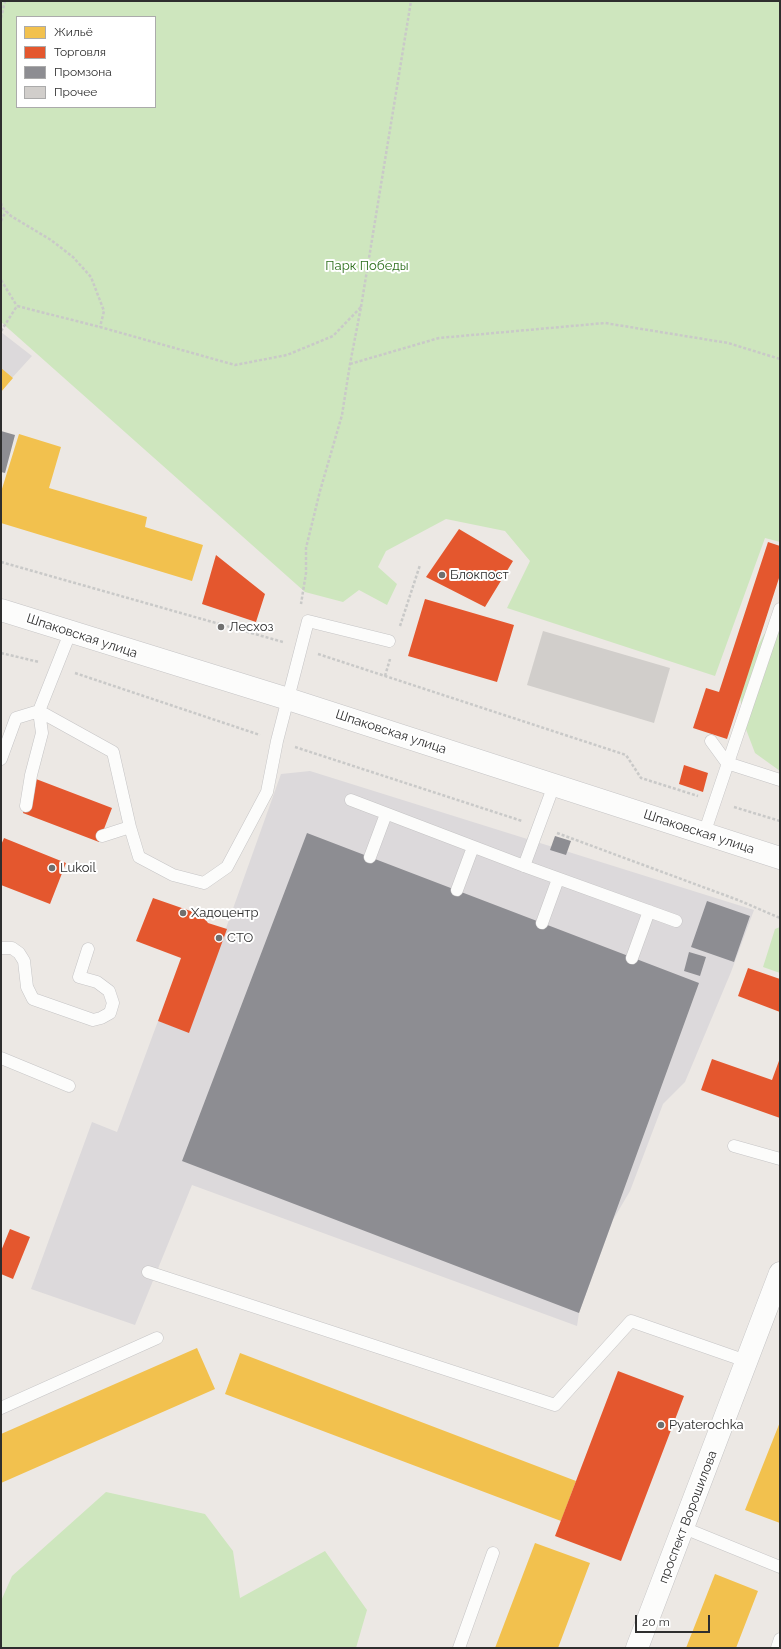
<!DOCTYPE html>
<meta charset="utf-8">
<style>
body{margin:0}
#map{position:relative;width:781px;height:1649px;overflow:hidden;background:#ece8e4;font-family:Raleway,sans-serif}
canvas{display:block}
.frame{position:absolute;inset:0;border:2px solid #2e2e2e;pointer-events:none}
.legend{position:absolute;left:16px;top:16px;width:140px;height:92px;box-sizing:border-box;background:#fff;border:1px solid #ababab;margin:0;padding:5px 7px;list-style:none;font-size:12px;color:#2e2e2e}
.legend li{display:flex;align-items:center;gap:8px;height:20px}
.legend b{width:20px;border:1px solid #ababab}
.scale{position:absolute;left:635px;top:1615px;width:75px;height:18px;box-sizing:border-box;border:2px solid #2e2e2e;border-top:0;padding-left:5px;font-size:12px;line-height:14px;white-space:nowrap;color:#2e2e2e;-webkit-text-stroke:3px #fff;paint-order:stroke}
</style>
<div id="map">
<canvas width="781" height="1649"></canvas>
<div class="frame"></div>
<ul class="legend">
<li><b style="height:11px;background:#f2c14e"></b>Жильё</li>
<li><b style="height:11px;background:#e4572e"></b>Торговля</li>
<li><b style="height:11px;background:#8d8d92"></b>Промзона</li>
<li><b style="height:11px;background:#d1cecb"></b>Прочее</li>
</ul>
<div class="scale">20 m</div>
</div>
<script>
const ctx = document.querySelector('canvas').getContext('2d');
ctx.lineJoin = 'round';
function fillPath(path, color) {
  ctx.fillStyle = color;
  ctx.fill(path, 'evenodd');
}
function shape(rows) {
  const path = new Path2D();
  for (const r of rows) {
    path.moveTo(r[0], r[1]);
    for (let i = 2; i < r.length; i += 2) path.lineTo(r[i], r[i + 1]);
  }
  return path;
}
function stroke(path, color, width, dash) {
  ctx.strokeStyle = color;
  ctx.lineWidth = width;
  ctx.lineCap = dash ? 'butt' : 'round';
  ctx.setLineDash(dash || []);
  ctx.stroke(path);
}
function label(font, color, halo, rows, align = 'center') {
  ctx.font = font + ' Raleway,sans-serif';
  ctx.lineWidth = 4;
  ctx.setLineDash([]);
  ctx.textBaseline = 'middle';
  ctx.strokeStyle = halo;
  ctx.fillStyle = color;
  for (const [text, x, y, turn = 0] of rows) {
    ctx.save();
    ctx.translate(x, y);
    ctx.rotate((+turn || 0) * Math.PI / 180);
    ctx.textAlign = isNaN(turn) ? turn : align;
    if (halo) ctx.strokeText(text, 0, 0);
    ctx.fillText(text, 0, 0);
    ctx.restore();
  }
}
fillPath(shape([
 [1,332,32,356,1,390],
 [310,771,754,910,731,972,685,1082,663,1104,630,1191,613,1220,579,1313,577,1326,192,1185,135,1325,31,1289,92,1122,117,1132,158,1021,189,1032,281,774]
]), '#dcd9db');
fillPath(shape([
 [1,1,780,1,780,542,765,538,715,676,507,608,530,561,505,531,446,519,386,551,378,567,397,584,387,605,359,590,343,602,305,592,1,322],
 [17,17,155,17,155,107,17,107],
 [780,629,780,771,755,753,744,724,740,696,749,662,765,633],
 [780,927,780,973,763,967,775,929],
 [106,1492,205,1514,233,1551,240,1598,325,1551,367,1610,356,1648,1,1648,1,1601,12,1576]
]), '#cee6be');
fillPath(shape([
 [1,368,13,378,1,392],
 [19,434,61,447,49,488,147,517,145,527,203,545,192,581,1,523,1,492],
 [197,1348,215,1389,1,1483,1,1434],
 [240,1353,576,1481,561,1521,225,1394],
 [780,1422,780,1523,745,1510],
 [535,1543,590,1563,558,1648,495,1648],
 [715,1574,758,1591,736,1648,686,1648]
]), '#f2c14e');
fillPath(shape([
 [459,529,513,561,485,607,426,577],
 [768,542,780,546,780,575,727,739,693,728,706,688,719,692],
 [216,555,265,594,256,622,202,604],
 [425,599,514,625,497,682,408,656],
 [684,765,708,773,703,792,679,784],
 [36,779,112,808,99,842,23,813],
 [4,838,66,863,50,904,1,885,1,845],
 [153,898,202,915,208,923,227,929,189,1033,158,1021,181,958,136,941],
 [748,968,780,979,780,1012,738,996],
 [780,1058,780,1118,701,1090,712,1059,772,1080],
 [10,1229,30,1237,13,1279,1,1274,1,1251],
 [618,1371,684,1396,621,1561,555,1536]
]), '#e4572e');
fillPath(shape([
 [1,431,15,435,5,473,1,472],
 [307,833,699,983,579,1313,182,1161],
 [555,836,571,841,566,855,550,850],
 [707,901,750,916,734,962,691,947],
 [689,952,706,957,700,976,684,971]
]), '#8d8d92');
fillPath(shape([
 [543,631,670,668,654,723,527,685]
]), '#d1cecb');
const lane = shape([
 [711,741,727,763,780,780],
 [1,759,16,718,39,711,113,752,130,827],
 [351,800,524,866,676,921],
 [26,806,31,775,42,733,39,711,70,633],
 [704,834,780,609],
 [102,836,130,827,139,857,173,875,204,883,227,867,267,792,277,741,308,621,389,641],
 [370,857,386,814],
 [524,866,554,785],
 [457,890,473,847],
 [542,923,558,879],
 [1,948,12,948,19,953,24,961,27,987,33,999,93,1020,101,1018,110,1013,113,1003,109,991,97,982,79,977,88,949],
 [632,958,649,911],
 [1,1058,69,1086],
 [734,1146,780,1159],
 [148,1272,555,1405,631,1321,746,1361],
 [1,1408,157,1338],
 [684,1528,780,1567],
 [459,1648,493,1553],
 [777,1648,780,1639]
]);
const secondary = shape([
 [1,610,288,699,780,858],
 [637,1648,780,1273]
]);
stroke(lane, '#c5c4c5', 13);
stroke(secondary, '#c5c4c5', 23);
stroke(shape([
 [1,18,5,1],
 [1,203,2,207,11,216,51,240,73,257,91,277,104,311,100,327],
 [1,221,6,211],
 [1,280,17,306],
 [361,307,411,1],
 [1,331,17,306,100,327,235,365,287,355,333,336,361,307,350,364,342,415,320,491,306,548,306,573,301,604],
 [350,364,439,338,605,323,728,343,780,359],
 [1,562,283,642],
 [400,626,420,565],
 [1,653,39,662],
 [318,654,626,755,641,778,698,796],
 [75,673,260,735],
 [385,676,390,659],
 [295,747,522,821],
 [734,807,780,821],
 [557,833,738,900,780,918]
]), '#c9c9c8', 2.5, [3, 2]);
stroke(lane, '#fcfcfb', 12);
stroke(secondary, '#fcfcfb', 22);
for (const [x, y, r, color] of [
 [442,575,4,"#706f6e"],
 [221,627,4,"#706f6e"],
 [52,868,4,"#706f6e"],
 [183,913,4,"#706f6e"],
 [219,938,4,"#706f6e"],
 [661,1425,4,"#706f6e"]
]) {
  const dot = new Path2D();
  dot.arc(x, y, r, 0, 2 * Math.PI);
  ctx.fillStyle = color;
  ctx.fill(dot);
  stroke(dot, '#fff', 1.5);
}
label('13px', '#2c6e1b', '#fff', [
 ["Парк Победы",367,266]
]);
label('13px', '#2e2e2e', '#fff', [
 ["Блокпост",450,575],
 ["Лесхоз",229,627],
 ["Lukoil",60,868],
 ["Хадоцентр",191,913],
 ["СТО",227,938],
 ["Pyaterochka",669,1425]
], 'left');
label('13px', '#2e2e2e', '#fff', [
 ["Шпаковская улица",82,636,18],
 ["Шпаковская улица",391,732,18],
 ["Шпаковская улица",699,832,18],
 ["проспект Ворошилова",688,1517,-69]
]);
</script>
